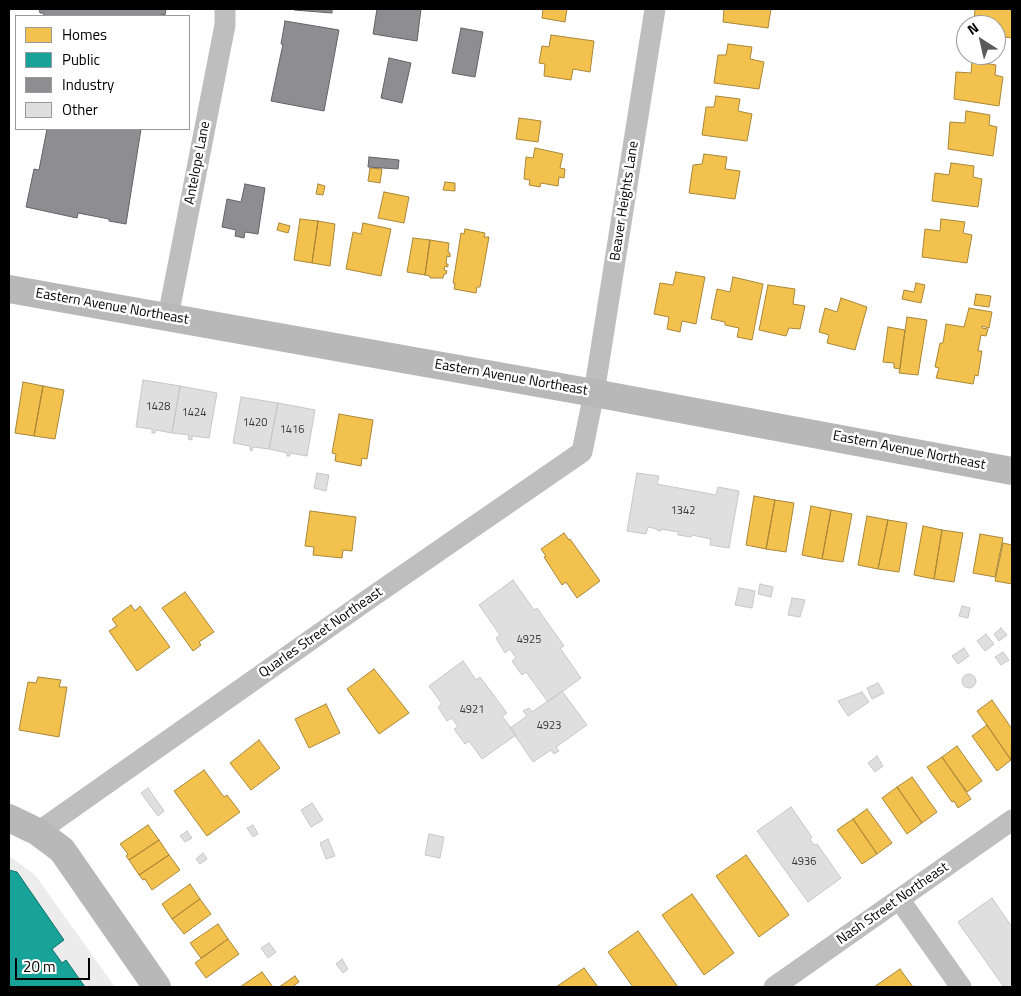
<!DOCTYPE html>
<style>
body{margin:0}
#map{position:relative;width:1021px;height:996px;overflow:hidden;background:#fff;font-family:"Titillium Web",sans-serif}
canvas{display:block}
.frame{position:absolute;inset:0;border:10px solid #000;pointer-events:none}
.legend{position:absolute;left:15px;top:15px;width:175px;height:115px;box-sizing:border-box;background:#fff;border:1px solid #999;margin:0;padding:6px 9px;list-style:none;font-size:15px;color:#000}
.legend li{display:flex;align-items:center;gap:10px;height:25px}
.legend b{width:25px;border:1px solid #999}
.north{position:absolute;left:956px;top:15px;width:50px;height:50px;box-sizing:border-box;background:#fff;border:1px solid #999;border-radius:50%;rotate:325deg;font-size:14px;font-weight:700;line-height:20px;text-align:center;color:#000}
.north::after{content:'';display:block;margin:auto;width:18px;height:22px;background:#595959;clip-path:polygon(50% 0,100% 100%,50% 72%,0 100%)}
.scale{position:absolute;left:15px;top:958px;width:75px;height:22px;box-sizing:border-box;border:2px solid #000;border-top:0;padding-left:6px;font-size:15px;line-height:18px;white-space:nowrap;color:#000;-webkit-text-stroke:4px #fff;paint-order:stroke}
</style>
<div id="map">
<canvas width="1021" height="996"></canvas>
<div class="frame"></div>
<ul class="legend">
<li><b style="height:14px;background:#f2c14e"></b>Homes</li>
<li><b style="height:14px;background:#17a398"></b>Public</li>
<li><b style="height:14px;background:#8d8d92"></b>Industry</li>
<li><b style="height:14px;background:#dfdfdf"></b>Other</li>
</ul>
<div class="north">N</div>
<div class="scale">20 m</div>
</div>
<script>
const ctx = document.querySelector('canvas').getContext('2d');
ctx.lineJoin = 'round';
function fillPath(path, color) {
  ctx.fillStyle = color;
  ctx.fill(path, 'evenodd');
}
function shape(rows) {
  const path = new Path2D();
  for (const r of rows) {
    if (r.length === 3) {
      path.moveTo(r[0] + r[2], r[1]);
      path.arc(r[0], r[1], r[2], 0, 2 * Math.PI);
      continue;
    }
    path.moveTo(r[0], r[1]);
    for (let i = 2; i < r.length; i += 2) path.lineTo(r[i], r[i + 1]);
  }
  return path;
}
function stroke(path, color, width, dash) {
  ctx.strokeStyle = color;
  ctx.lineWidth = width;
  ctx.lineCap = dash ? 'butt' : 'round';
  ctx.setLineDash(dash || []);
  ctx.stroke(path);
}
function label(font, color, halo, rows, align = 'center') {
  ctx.font = font + ' "Titillium Web",sans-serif';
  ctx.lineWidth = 5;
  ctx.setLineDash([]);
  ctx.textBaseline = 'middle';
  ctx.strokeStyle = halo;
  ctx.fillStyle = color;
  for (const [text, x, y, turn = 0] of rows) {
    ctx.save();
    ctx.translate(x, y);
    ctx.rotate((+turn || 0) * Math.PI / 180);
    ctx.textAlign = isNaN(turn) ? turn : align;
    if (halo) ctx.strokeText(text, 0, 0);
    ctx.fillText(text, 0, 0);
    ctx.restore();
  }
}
fillPath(shape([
 [9,856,35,875,115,987,9,987]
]), '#ececec');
const homes = shape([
 [543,9,567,9,565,22,542,18,543,9],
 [724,9,771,9,768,28,723,22,724,9],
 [975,9,1012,9,1012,38,996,36,996,25,974,25,975,9],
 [551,35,594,41,590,72,573,69,571,80,544,76,545,64,539,63,542,46,549,47,551,35],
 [728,44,752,47,750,59,764,62,759,89,714,83,718,55,726,55,728,44],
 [972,61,996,65,995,75,1003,77,999,106,954,99,956,72,971,73,972,61],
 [716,96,740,99,738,111,752,114,747,141,702,135,706,107,714,107,716,96],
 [966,111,990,115,989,125,997,127,993,156,948,149,950,122,965,123,966,111],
 [519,118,541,121,538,142,516,139,519,118],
 [535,148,563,154,560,168,565,169,564,178,559,177,558,186,541,183,540,187,529,185,530,180,524,179,526,157,533,158,535,148],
 [704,154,727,157,725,169,740,171,735,199,689,193,693,165,702,164,704,154],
 [951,163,974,166,973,177,982,179,978,207,932,201,935,173,949,175,951,163],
 [370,168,382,169,380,183,368,181,370,168],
 [445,182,455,183,455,191,443,190,445,182],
 [318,184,325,186,323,195,316,194,318,184],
 [384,192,409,197,404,223,378,218,384,192],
 [300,219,318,221,312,263,294,260,300,219],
 [941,219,965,222,963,233,972,235,967,263,922,257,925,229,940,231,941,219],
 [318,221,335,224,330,266,312,263,318,221],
 [279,223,290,226,288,233,277,230,279,223],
 [363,223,391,229,381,276,346,269,353,232,361,234,363,223],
 [465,229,485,233,484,237,489,237,480,287,477,287,476,293,454,289,455,283,453,283,461,233,464,234,465,229],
 [413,238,430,240,425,275,407,272,413,238],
 [430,240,449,243,448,252,450,253,450,257,447,256,446,264,448,264,448,267,445,266,444,270,447,271,446,274,444,274,443,278,430,278,430,276,425,275,430,240],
 [676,272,705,277,696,324,682,321,680,332,667,329,669,317,654,314,660,283,673,285,676,272],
 [733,277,763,284,752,340,737,337,739,328,725,325,725,322,711,319,717,289,730,292,733,277],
 [916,283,925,285,921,303,902,299,904,290,914,292,916,283],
 [768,285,795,289,793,304,805,306,800,329,789,328,786,336,759,330,768,285],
 [976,294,991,296,989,307,974,305,976,294],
 [841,298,867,307,855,350,827,343,829,335,819,332,825,308,837,312,841,298],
 [969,308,992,312,989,328,982,326,982,328,988,329,986,336,981,335,978,351,982,351,978,376,975,375,973,384,936,378,939,368,935,367,940,343,943,343,946,324,964,327,969,308],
 [907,317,927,320,918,375,899,373,907,317],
 [888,327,905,330,900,369,894,368,894,363,883,362,888,327],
 [23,382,43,386,34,436,15,433,23,382],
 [43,386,64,390,55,439,34,436,43,386],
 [339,414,373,420,367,459,362,458,361,466,335,461,336,454,332,453,339,414],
 [754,496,775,500,766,549,746,545,754,496],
 [775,500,794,503,786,552,766,549,775,500],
 [811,506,831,510,822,559,802,555,811,506],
 [831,510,852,514,843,562,822,559,831,510],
 [310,511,356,517,352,551,343,550,342,558,313,555,314,547,305,546,310,511],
 [867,516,888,520,878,569,858,565,867,516],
 [888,520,907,523,899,572,878,569,888,520],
 [923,526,942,530,934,579,914,575,923,526],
 [942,530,963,533,954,582,934,579,942,530],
 [564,533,569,540,570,539,600,581,577,598,566,582,562,585,544,557,546,556,541,549,564,533],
 [980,534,1003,538,995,577,973,573,980,534],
 [1003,543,1012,545,1012,584,995,581,1003,543],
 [185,592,214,632,199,642,201,645,193,651,162,608,185,592],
 [131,605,135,611,140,606,170,647,137,671,109,631,117,626,112,619,131,605],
 [374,669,409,713,379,734,347,689,374,669],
 [38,677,61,680,59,687,67,687,59,737,19,730,28,682,36,683,38,677],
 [992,700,1012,729,1011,760,977,711,992,700],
 [326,704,340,733,309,748,295,719,326,704],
 [987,725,1011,760,997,771,972,736,987,725],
 [259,740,280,768,251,790,230,763,259,740],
 [957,746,982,781,967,792,942,757,957,746],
 [942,757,971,799,958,808,954,801,952,802,927,767,942,757],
 [204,770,224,797,227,795,240,812,207,836,174,791,204,770],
 [912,777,937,812,922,823,897,787,912,777],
 [897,787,922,823,907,834,882,798,897,787],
 [867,809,892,843,877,854,853,819,867,809],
 [853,819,877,854,862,864,837,830,853,819],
 [148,825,159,840,129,860,126,856,128,854,120,844,148,825],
 [159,840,169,855,139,875,129,860,159,840],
 [169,855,180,870,152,890,145,879,143,880,139,875,169,855],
 [746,855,789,915,759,937,716,876,746,855],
 [190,884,200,899,172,919,162,904,190,884],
 [692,894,734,953,704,975,662,915,692,894],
 [200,899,211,914,184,934,172,919,200,899],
 [218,924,228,939,201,958,190,943,218,924],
 [638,931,678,987,633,987,608,952,638,931],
 [228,939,239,954,206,978,195,963,228,939],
 [584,968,598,987,556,987,584,968],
 [900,969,913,987,915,986,916,987,874,987,900,969],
 [262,972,273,987,240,987,262,972],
 [295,976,299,982,292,987,279,987,295,976]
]);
fillPath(homes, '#f2c14e');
stroke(homes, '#a98737', 1);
const public = shape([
 [9,870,17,872,64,940,52,949,62,963,66,960,85,987,9,987,9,870]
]);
fillPath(public, '#17a398');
stroke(public, '#10726a', 1);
const industry = shape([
 [39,9,166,9,165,15,161,14,160,16,44,16,43,13,40,13,39,9],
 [294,9,332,9,332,13,294,10,294,9],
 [377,9,421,9,417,41,373,34,377,9],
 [285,21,339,30,324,111,271,101,283,44,281,44,285,21],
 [461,28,483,32,475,77,452,73,461,28],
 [389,58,411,63,402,103,381,98,389,58],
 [47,129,141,129,126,224,109,221,109,219,78,213,77,218,26,207,34,169,39,170,47,129],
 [369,157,399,160,398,169,368,167,369,157],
 [245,184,265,188,258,234,245,232,244,238,235,236,236,230,222,227,227,199,241,202,245,184]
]);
fillPath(industry, '#8d8d92');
stroke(industry, '#636366', 1);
const building = shape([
 [143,380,180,386,172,433,156,430,155,433,152,433,152,429,136,427,143,380],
 [180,386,217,393,209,438,192,436,192,440,188,439,189,435,172,433,180,386],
 [241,397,278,403,269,449,253,447,252,451,250,450,250,446,233,443,241,397],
 [278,403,315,410,307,456,290,453,290,456,287,456,287,453,269,449,278,403],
 [317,473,329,475,326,491,314,488,317,473],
 [637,473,659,476,657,484,716,495,718,487,739,491,729,548,710,545,711,539,692,535,691,537,678,535,678,532,661,529,661,531,657,530,657,529,648,527,646,534,627,531,637,473],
 [513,580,534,610,537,608,564,646,560,648,581,678,548,702,526,672,522,675,512,661,516,658,510,649,505,653,496,638,500,635,479,605,513,580],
 [760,584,773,587,771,597,758,594,760,584],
 [739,588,755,591,752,608,735,605,739,588],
 [792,598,805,600,800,617,788,615,792,598],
 [962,606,970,608,968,618,959,616,962,606],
 [1001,628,1007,635,999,641,994,634,1001,628],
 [986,634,994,644,985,651,977,641,986,634],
 [964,648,969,656,958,664,952,656,964,648],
 [1003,652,1009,660,1001,665,995,657,1003,652],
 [463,661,476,680,480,677,507,713,502,716,516,735,482,759,469,741,465,744,454,729,458,727,452,718,447,721,438,707,442,704,429,686,463,661],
 [969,681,7],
 [878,683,884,693,872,699,867,688,878,683],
 [562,691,587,725,556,747,559,751,554,754,551,750,533,762,510,728,527,716,523,711,529,708,532,712,562,691],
 [862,692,869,702,848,716,838,701,862,692],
 [877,756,883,766,875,772,868,763,877,756],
 [148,788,164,811,158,816,141,793,148,788],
 [312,803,323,820,311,827,301,810,312,803],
 [791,807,812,837,810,839,814,845,817,844,841,878,808,902,757,831,791,807],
 [253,825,258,834,253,837,247,828,253,825],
 [187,831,192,838,185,842,180,836,187,831],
 [429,834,444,837,440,858,425,855,429,834],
 [328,839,335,856,326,859,320,843,328,839],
 [203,853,207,859,200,864,196,859,203,853],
 [992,898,1012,927,1012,987,1004,987,958,922,992,898],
 [269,943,276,952,268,958,261,948,269,943],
 [342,959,348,969,343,973,336,964,342,959]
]);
fillPath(building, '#dfdfdf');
stroke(building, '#c7c7c7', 1);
stroke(shape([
 [168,317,225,25,225,9],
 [38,832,366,601,582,452,594,393,655,9],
 [899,899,961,987],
 [774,987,1012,820]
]), '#bebebe', 21);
stroke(shape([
 [9,289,594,393,1012,471],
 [9,818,38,832,62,850,157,987]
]), '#b8b8b8', 28);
label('11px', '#383838', null, [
 ["1428",158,407],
 ["1424",194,413],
 ["1420",255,423],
 ["1416",292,430],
 ["1342",683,511],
 ["4925",529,640],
 ["4921",472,710],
 ["4923",549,726],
 ["4936",804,862]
]);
label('14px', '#000', '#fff', [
 ["Antelope Lane",198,163,-79],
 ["Beaver Heights Lane",625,201,-81],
 ["Eastern Avenue Northeast",112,307,10],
 ["Eastern Avenue Northeast",511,378,10],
 ["Eastern Avenue Northeast",909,451,11],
 ["Quarles Street Northeast",321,633,-35],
 ["Nash Street Northeast",893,904,-35]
]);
</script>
